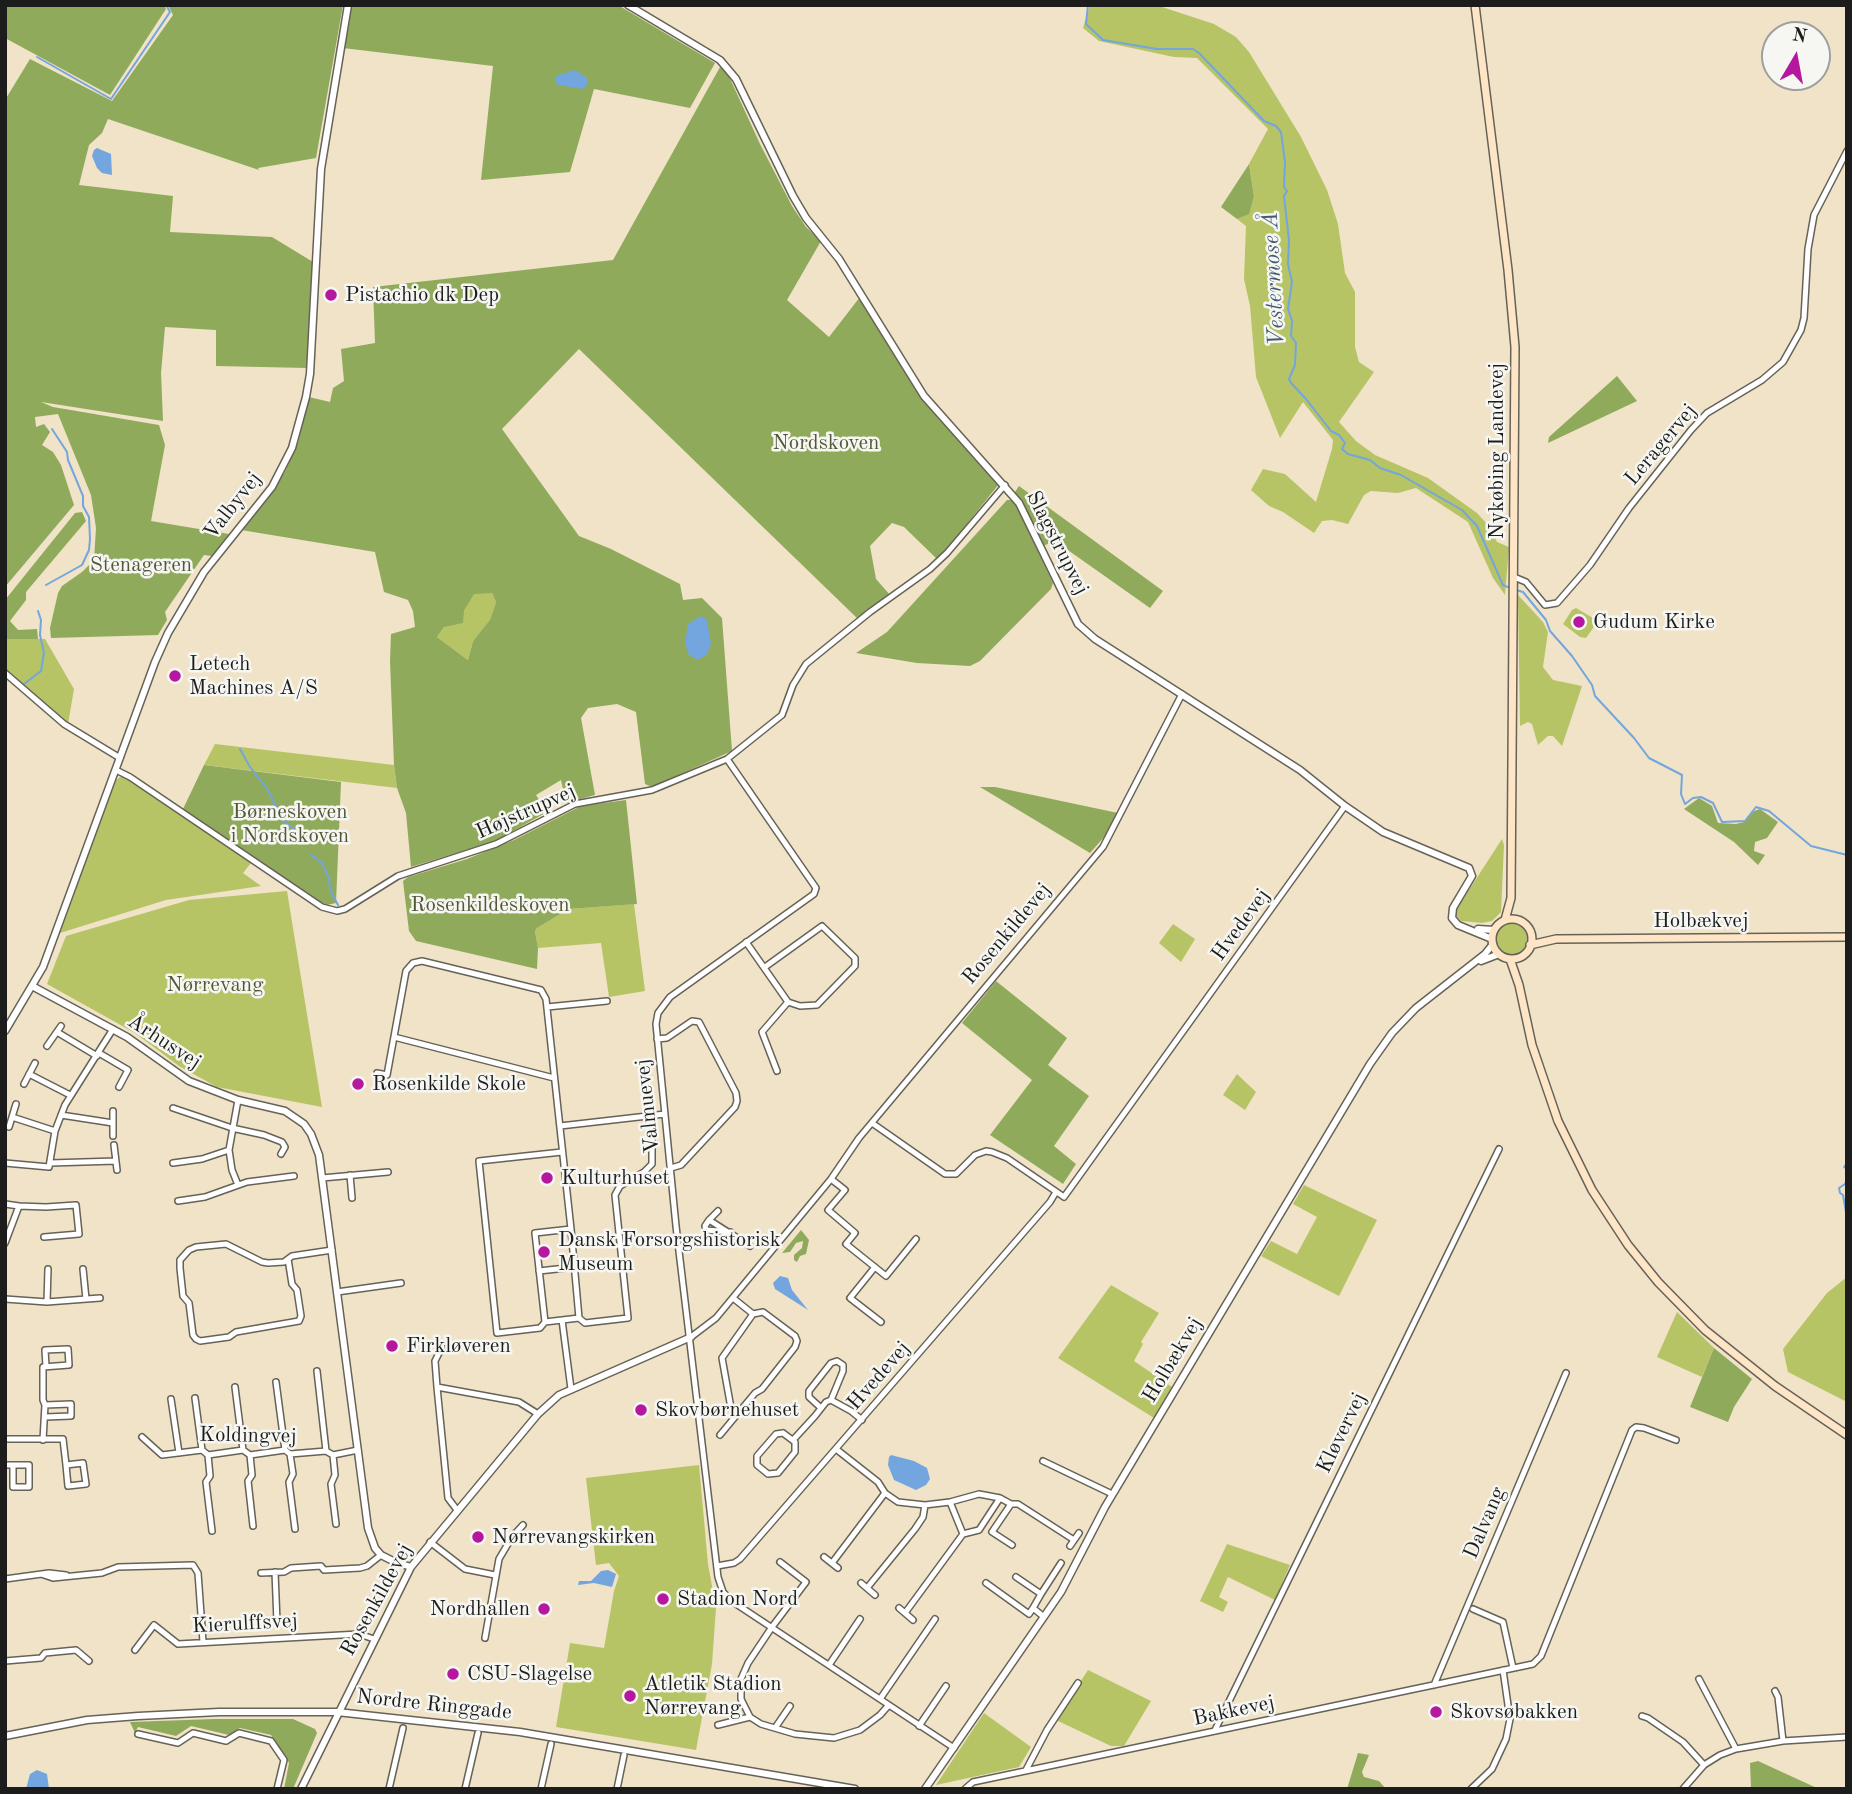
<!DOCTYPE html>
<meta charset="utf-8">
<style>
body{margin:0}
#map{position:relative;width:1852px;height:1794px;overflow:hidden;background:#f0e3c8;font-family:"Old Standard TT",serif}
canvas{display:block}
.frame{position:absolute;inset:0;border:7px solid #1c1c1c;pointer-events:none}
.north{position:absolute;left:1761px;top:21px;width:70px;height:70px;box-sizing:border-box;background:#f6f6f2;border:2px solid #9f9f9c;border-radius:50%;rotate:10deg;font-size:19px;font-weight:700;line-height:28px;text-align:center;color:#1c1c1c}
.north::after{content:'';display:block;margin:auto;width:24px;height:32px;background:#b5179e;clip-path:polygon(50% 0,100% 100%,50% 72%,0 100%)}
</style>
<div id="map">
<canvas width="1852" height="1794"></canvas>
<div class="frame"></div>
<div class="north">N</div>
</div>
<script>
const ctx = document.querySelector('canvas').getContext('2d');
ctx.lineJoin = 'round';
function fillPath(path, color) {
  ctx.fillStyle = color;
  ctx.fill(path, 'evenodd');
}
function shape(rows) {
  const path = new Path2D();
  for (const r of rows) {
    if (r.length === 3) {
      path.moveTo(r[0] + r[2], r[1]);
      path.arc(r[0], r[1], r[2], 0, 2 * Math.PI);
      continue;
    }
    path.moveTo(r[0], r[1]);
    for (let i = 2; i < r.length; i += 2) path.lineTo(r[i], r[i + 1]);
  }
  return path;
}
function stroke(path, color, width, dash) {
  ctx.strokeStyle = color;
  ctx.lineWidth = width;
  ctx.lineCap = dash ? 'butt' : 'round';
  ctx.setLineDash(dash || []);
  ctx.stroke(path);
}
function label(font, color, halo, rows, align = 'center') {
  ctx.font = font + ' "Old Standard TT",serif';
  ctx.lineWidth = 5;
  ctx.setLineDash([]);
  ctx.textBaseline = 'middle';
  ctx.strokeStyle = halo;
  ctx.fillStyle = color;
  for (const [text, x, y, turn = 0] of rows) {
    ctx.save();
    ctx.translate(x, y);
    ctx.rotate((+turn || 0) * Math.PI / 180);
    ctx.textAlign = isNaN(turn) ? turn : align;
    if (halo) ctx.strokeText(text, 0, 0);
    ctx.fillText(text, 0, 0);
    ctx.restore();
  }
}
fillPath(shape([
 [1090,5,1156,5,1214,24,1236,37,1249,52,1301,137,1327,190,1338,224,1345,273,1355,292,1355,347,1359,362,1374,372,1339,422,1356,441,1375,455,1428,478,1477,513,1489,526,1497,542,1509,547,1505,595,1493,578,1468,522,1416,488,1398,493,1371,491,1364,495,1348,524,1332,520,1322,521,1314,533,1283,512,1269,506,1251,490,1263,469,1285,474,1316,502,1332,449,1333,440,1303,402,1280,438,1256,377,1250,306,1244,279,1246,226,1237,219,1249,213,1254,197,1249,164,1268,129,1197,58,1174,57,1099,41,1083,28],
 [474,593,492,593,496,602,490,621,473,641,468,660,437,637,444,627,464,611],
 [1518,595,1543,622,1548,632,1543,667,1553,680,1582,686,1562,746,1553,736,1548,736,1538,745,1532,724,1528,722,1520,726],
 [1576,608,1598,621,1586,638,1580,637,1563,624,1572,610],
 [5,617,27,639,45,639,74,689,68,724,44,706,5,669],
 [215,744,394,765,397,788,204,765],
 [120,777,125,777,251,863,243,873,261,886,166,900,60,933,116,780],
 [1502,839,1504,845,1501,912,1492,921,1482,923,1461,921,1455,914,1456,910],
 [287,891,322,1107,217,1087,179,1066,135,1033,47,984,66,936,189,900],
 [634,904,645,991,609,997,601,943,538,948,535,931,537,928,569,909],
 [1511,939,16],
 [1173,924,1195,939,1181,962,1159,943],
 [1237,1074,1256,1092,1245,1110,1223,1095],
 [1304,1185,1377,1220,1339,1296,1261,1256,1271,1241,1297,1254,1317,1217,1293,1204],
 [1847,1277,1847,1402,1788,1372,1783,1349,1827,1293],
 [1111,1285,1159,1313,1141,1342,1143,1344,1134,1361,1172,1387,1154,1418,1058,1358],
 [1677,1312,1714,1348,1702,1377,1657,1357],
 [699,1465,708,1564,716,1608,712,1664,696,1750,556,1727,570,1643,604,1648,614,1591,619,1576,609,1563,596,1565,586,1478],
 [1227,1544,1290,1565,1275,1600,1228,1577,1219,1597,1228,1602,1223,1612,1200,1601],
 [1088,1670,1151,1701,1124,1746,1111,1746,1056,1720],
 [984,1713,1031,1747,1019,1767,936,1785]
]), '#b6c466');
fillPath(shape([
 [5,5,164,5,166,9,110,95,5,38],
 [168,5,343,5,316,158,258,168,259,170,108,119,102,133,89,145,79,185,173,196,170,232,272,237,313,262,307,368,216,366,216,330,165,327,161,373,163,421,41,402,53,407,159,425,165,445,151,521,229,534,212,556,204,555,165,612,167,620,158,635,51,638,50,628,58,593,62,586,82,572,94,560,96,528,91,495,58,414,35,417,36,427,44,424,50,432,42,445,53,452,61,465,74,505,5,587,5,100,30,59,112,101,173,15],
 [351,5,618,5,715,63,690,108,594,89,570,172,481,180,493,66,343,48],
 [720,67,727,72,760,144,792,206,806,227,821,241,787,300,829,337,860,297,921,398,999,484,938,560,904,527,892,523,870,546,876,579,890,595,858,619,579,349,502,429,579,536,611,549,680,584,683,600,702,598,722,618,732,751,652,787,645,784,636,712,617,704,588,708,581,718,595,795,566,803,561,780,536,795,547,812,495,841,411,867,406,813,397,788,394,765,390,661,391,634,415,627,413,611,408,600,384,592,375,552,241,530,285,472,298,443,309,397,330,402,333,388,344,381,341,349,375,343,373,287,613,260],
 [492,593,496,602,490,620,473,641,468,660,437,637,444,627,463,623,464,611,474,594],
 [1249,164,1254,197,1249,214,1237,219,1221,207],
 [1617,376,1637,401,1548,443,1549,437],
 [1019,486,1163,591,1150,608,1055,541,1043,546,1015,492],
 [1007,500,1012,500,1016,505,1053,583,1051,589,980,661,970,666,917,663,856,653,887,632],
 [82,512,86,521,26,592,26,600,10,621,18,630,37,629,38,639,5,639,5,600,75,513],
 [204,765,341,782,336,903,327,905,317,900,183,809],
 [980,787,995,787,1118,813,1105,836,1090,853],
 [1699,798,1712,806,1718,823,1736,824,1744,822,1754,811,1760,809,1778,822,1767,838,1755,842,1754,851,1765,855,1758,865,1734,842,1684,809],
 [626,800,637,904,569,909,537,928,535,931,538,948,537,969,416,941,409,931,403,881,408,877,467,859,514,840,581,806],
 [996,981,1067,1038,1048,1065,1089,1096,1054,1146,1076,1164,1063,1184,990,1135,1032,1080,962,1023],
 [801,1230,809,1240,806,1254,800,1256,797,1262,794,1260,794,1255,802,1248,803,1241,796,1243,790,1252,782,1253],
 [1714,1348,1752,1379,1734,1407,1728,1422,1690,1407],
 [214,1719,293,1719,315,1729,317,1733,293,1789,284,1789,289,1763,271,1735,240,1728,229,1735,191,1726,176,1736,138,1727,135,1733,130,1722],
 [1358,1753,1369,1755,1362,1772,1364,1777,1379,1781,1386,1789,1347,1789],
 [1758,1761,1819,1789,1755,1789,1751,1787,1750,1763]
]), '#90aa5b');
fillPath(shape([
 [575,70,586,77,588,83,583,89,557,85,555,76],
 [97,148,111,154,112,175,102,173,97,168,92,156,94,150],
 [701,616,707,620,711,644,707,654,698,660,689,655,685,643,688,624],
 [780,1276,788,1278,792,1290,808,1310,775,1289,773,1283],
 [891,1455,914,1461,927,1468,930,1479,926,1485,916,1490,894,1480,888,1465,889,1457],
 [608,1570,616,1574,612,1587,594,1583,578,1585,579,1581,591,1581,601,1571],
 [37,1770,47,1774,49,1789,26,1789,30,1774]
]), '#73a5de');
stroke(shape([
 [1088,5,1086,24,1103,40,1157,49,1193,49,1199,53,1264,121,1276,126,1281,132,1285,162,1284,187,1287,191,1284,196,1289,240,1288,264,1292,282,1288,309,1292,321,1291,336,1296,343,1295,365,1289,379,1291,383,1306,399,1331,431,1339,435,1345,443,1342,449,1348,454,1370,460,1380,468,1401,475,1462,510,1477,526,1503,585,1510,588],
 [37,57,111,99,170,12,166,5],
 [46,585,82,565,89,550,90,539,89,517,83,506,83,496,68,460,67,452,52,429],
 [1516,590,1523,592,1546,620,1550,631,1572,656,1592,685,1595,696,1634,738,1649,758,1682,775,1681,794,1685,804,1693,798,1701,797,1713,803,1722,822,1745,821,1756,807,1769,811,1811,846,1847,855],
 [24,684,41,671,44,653,40,635,41,620,38,611],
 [240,749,250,767,268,790,282,819,297,832,301,840],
 [310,854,322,863,329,878,330,890,338,905],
 [1847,1163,1844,1167,1847,1169],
 [1847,1180,1845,1184,1839,1188,1840,1193,1843,1195,1847,1218]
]), '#73a5de', 2);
const minor = shape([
 [1514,577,1526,582,1545,605,1557,603,1590,565,1629,508,1691,430,1707,413,1762,380,1783,362,1801,330,1804,318,1808,249,1814,215,1847,151],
 [5,673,64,724,120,758],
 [727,759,816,888,814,894,670,997,658,1013,656,1024,676,1226,718,1577,723,1592,733,1602,954,1748],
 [116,770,130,777,322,907,337,911,345,909,398,876,496,844,575,804,652,790,727,759,782,715,793,685,806,664,870,612,930,569,947,553,1005,485],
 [746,942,788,1002,762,1032,777,1071],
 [765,967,822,926,855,958,855,966,817,1005,800,1006,788,1002],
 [547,1007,607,1001],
 [57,1032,97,1056],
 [394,1037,554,1078],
 [657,1039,667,1038,692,1021,699,1022,736,1093,737,1101,735,1107,681,1165,671,1168],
 [47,1046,61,1026],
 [99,1053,128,1070,119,1087],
 [377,1073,387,1075,406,971,413,963,422,961,541,990,546,999,571,1229,579,1318,545,1322,535,1233,571,1229],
 [29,1074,70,1095],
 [24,1084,35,1063],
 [173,1108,232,1128,264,1135,282,1142,285,1147,281,1154],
 [113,1111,113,1136],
 [61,1115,113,1123],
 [12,1117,55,1131],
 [872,1123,945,1174,956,1174,975,1155,986,1151,992,1152,1007,1158,1064,1197,1345,806],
 [560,1126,665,1114],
 [9,1127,16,1104],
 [114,1145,117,1170],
 [5,1163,49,1167,55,1131,65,1105,113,1029],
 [50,1163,116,1161],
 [173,1163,202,1159,229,1150],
 [350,1175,352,1198],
 [322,1178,388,1172],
 [831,1179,845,1190,828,1210,855,1233,846,1244,886,1276,916,1239],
 [238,1185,232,1170,229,1150,238,1100],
 [178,1201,205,1197,247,1182,294,1176],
 [5,1204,19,1206],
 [718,1211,709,1220,750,1246],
 [709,1220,705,1226,706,1230,730,1232],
 [5,1243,19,1206,46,1207,76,1205,79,1234,44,1237],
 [288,1259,292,1284,297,1290,301,1316,299,1321,236,1332,229,1337,200,1341,196,1339,193,1335,189,1303,183,1296,180,1268,180,1260,189,1250,196,1247,226,1244,262,1262,268,1263,284,1262,292,1256,332,1250],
 [875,1267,850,1298,881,1322],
 [83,1269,86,1299],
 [539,1271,575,1267],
 [337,1292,401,1283],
 [5,1299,47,1302,100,1298],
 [47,1302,48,1269],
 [579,1318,585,1323,628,1318,615,1195,620,1186,644,1172,652,1164,652,1116],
 [562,1320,571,1389],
 [545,1322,540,1328,497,1333,479,1161,562,1152],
 [691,1337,716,1318,831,1179,859,1138,1103,847,1182,694],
 [442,1347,435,1361,437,1387,448,1498,457,1510],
 [317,1371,326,1451],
 [276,1382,285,1450],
 [235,1387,243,1450],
 [437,1387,519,1402,538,1414],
 [195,1398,202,1450],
 [171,1399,179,1453],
 [831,1400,851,1411,862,1420],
 [45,1405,71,1404,71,1416,45,1417],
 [738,1414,731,1408,722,1358,753,1314],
 [783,1433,795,1442,795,1452,778,1473,768,1474,757,1465,757,1456,776,1434,783,1433],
 [720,1435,755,1393,762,1389,795,1347,797,1341,795,1336,763,1312,753,1314,733,1298],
 [142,1437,162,1455,202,1450,208,1455,243,1450,250,1455,285,1450,290,1454,326,1451,333,1455,358,1450],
 [5,1439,63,1439,66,1465,68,1486,86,1484,83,1463,66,1465],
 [43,1440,45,1405,43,1400,43,1367,69,1365,68,1349,45,1350,46,1366],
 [793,1440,815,1416,826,1402,831,1400,843,1371,843,1365,837,1361,831,1363,809,1391,809,1397,821,1408],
 [836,1449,878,1482,885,1493,898,1502,925,1505,950,1502,963,1534,979,1530,1000,1498,979,1494,950,1502],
 [290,1454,293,1474,289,1482,295,1529],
 [208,1455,210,1476,206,1482,212,1531],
 [250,1455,252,1475,248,1481,253,1526],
 [333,1455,335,1475,331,1484,336,1524],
 [1043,1461,1112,1494],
 [5,1465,29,1465,29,1487,13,1487,13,1465],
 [1000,1498,1011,1504,1018,1504,1074,1540],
 [1011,1504,992,1532,1012,1545],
 [430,1542,465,1569,495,1575],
 [1070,1546,1079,1533],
 [824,1557,838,1568],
 [780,1562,806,1582,772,1627,748,1663,741,1679,741,1699,750,1717,761,1724,795,1734,834,1738,860,1730,880,1715,888,1706],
 [832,1563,885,1493],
 [717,1566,734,1563,740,1559,1050,1202,1056,1192],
 [275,1572,277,1622],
 [261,1573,284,1572,291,1568,321,1566,324,1570,360,1568,367,1566,381,1555],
 [44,1575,53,1578,102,1573,118,1567,193,1565,198,1573,203,1642],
 [1016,1577,1041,1594,1033,1608,1044,1617],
 [5,1579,49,1573,66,1575],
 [861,1583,875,1595],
 [986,1583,1029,1614,1033,1608],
 [867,1588,915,1529,923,1517,925,1505],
 [1041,1594,1061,1563],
 [899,1608,913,1620],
 [1473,1609,1503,1622,1513,1668],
 [905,1613,963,1534],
 [485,1638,499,1559,512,1537,523,1525],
 [135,1650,154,1625,178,1644,359,1634,374,1639],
 [5,1661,41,1658,45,1653,76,1650,89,1661],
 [829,1665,860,1619],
 [1699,1679,1736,1749],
 [1434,1685,1566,1373],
 [1775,1691,1778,1697,1783,1741],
 [880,1699,935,1619],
 [1642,1716,1648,1718,1683,1742,1704,1765],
 [718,1725,750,1717],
 [919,1726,946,1686],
 [775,1728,790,1706],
 [1215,1730,1499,1149],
 [138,1734,178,1743,193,1733,226,1741,239,1733,271,1741,284,1760,277,1789],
 [1026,1770,1047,1730,1078,1683],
 [389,1789,403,1728],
 [465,1789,478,1733],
 [541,1789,551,1744],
 [617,1789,624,1755],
 [965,1789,973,1782,1533,1664,1541,1656,1632,1430,1636,1427,1644,1428,1676,1440],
 [1471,1789,1492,1769,1506,1739,1510,1719,1503,1670],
 [1683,1789,1704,1765,1720,1755,1736,1749,1783,1741,1847,1737]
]);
const tertiary = shape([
 [628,5,720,60,736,79,793,196,806,218,839,259,924,396,1019,503,1078,624,1095,639,1300,770,1345,806,1383,832,1469,868,1472,876,1453,908,1452,918,1458,925,1492,939],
 [1478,929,1494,930],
 [1481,961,1499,954],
 [32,986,127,1037,189,1081,238,1100,285,1111,304,1124,311,1134,319,1155,368,1528,375,1548,381,1555,395,1562,411,1567],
 [5,1031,43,967,155,662,168,633,204,572,272,487,292,448,306,397,310,374,321,169,348,5],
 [5,1736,87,1720,138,1716,219,1712,337,1712,520,1732,855,1789],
 [301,1789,411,1567,538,1414,559,1395,691,1337],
 [925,1789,1061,1592,1105,1507,1370,1064,1392,1033,1416,1008,1485,954,1493,944]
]);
const secondary = shape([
 [1475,5,1508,270,1515,347,1511,898,1505,920],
 [1512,939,20],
 [1530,945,1556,939,1847,937],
 [1510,959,1519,985,1532,1045,1558,1121,1592,1190,1628,1245,1658,1282,1705,1330,1775,1386,1847,1435]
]);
stroke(minor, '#666258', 8);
stroke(tertiary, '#666258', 9);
stroke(secondary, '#666258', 10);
stroke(minor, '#fff', 5);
stroke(tertiary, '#fff', 6);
stroke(secondary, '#fde5c5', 7);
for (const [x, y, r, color] of [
 [331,295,7,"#b5179e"],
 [1579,622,7,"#b5179e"],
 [175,676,7,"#b5179e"],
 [358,1084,7,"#b5179e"],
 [547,1178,7,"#b5179e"],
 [544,1252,7,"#b5179e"],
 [392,1346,7,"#b5179e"],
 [641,1410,7,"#b5179e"],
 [478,1537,7,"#b5179e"],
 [663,1599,7,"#b5179e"],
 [544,1609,7,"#b5179e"],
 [453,1674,7,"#b5179e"],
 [630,1696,7,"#b5179e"],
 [1436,1712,7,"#b5179e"]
]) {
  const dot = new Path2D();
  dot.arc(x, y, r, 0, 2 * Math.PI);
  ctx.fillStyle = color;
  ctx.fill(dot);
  stroke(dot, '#f6f6f2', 2.5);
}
label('21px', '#1c1c1c', '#f6f6f2', [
 ["Pistachio dk Dep",345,295],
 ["Gudum Kirke",1593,622],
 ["Letech",189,664],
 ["Machines A/S",189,688],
 ["Rosenkilde Skole",372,1084],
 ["Kulturhuset",561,1178],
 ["Dansk Forsorgshistorisk",558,1240],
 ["Museum",558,1264],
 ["Firkløveren",406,1346],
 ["Skovbørnehuset",655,1410],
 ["Nørrevangskirken",492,1537],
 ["Stadion Nord",677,1599],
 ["Nordhallen",530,1609,"right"],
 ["CSU-Slagelse",467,1674],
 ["Atletik Stadion",644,1684],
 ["Nørrevang",644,1708],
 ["Skovsøbakken",1450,1712]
], 'left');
label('21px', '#525736', '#f6f6f2', [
 ["Nordskoven",826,443],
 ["Stenageren",141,565],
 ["Børneskoven",290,812],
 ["i Nordskoven",290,836],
 ["Rosenkildeskoven",490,905],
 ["Nørrevang",215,985]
]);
label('21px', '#1c1c1c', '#f6f6f2', [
 ["Leragervej",1661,445,-50],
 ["Nykøbing Landevej",1497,451,-90],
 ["Valbyvej",233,506,-52],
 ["Slagstrupvej",1057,543,63],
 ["Højstrupvej",526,812,-24],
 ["Holbækvej",1701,921],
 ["Hvedevej",1241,925,-54],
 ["Rosenkildevej",1007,934,-50],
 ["Århusvej",164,1042,33],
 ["Valmuevej",648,1106,-96],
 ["Holbækvej",1173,1360,-59],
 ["Hvedevej",879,1376,-49],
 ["Kløvervej",1342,1433,-64],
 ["Koldingvej",248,1436,1],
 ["Dalvang",1485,1523,-67],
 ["Rosenkildevej",377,1600,-61],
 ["Kierulffsvej",245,1624,-3],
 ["Nordre Ringgade",434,1705,6],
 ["Bakkevej",1234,1711,-12]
]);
label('italic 23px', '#435a73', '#f6f6f2', [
 ["Vestermose Å",1274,279,-93]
]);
</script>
